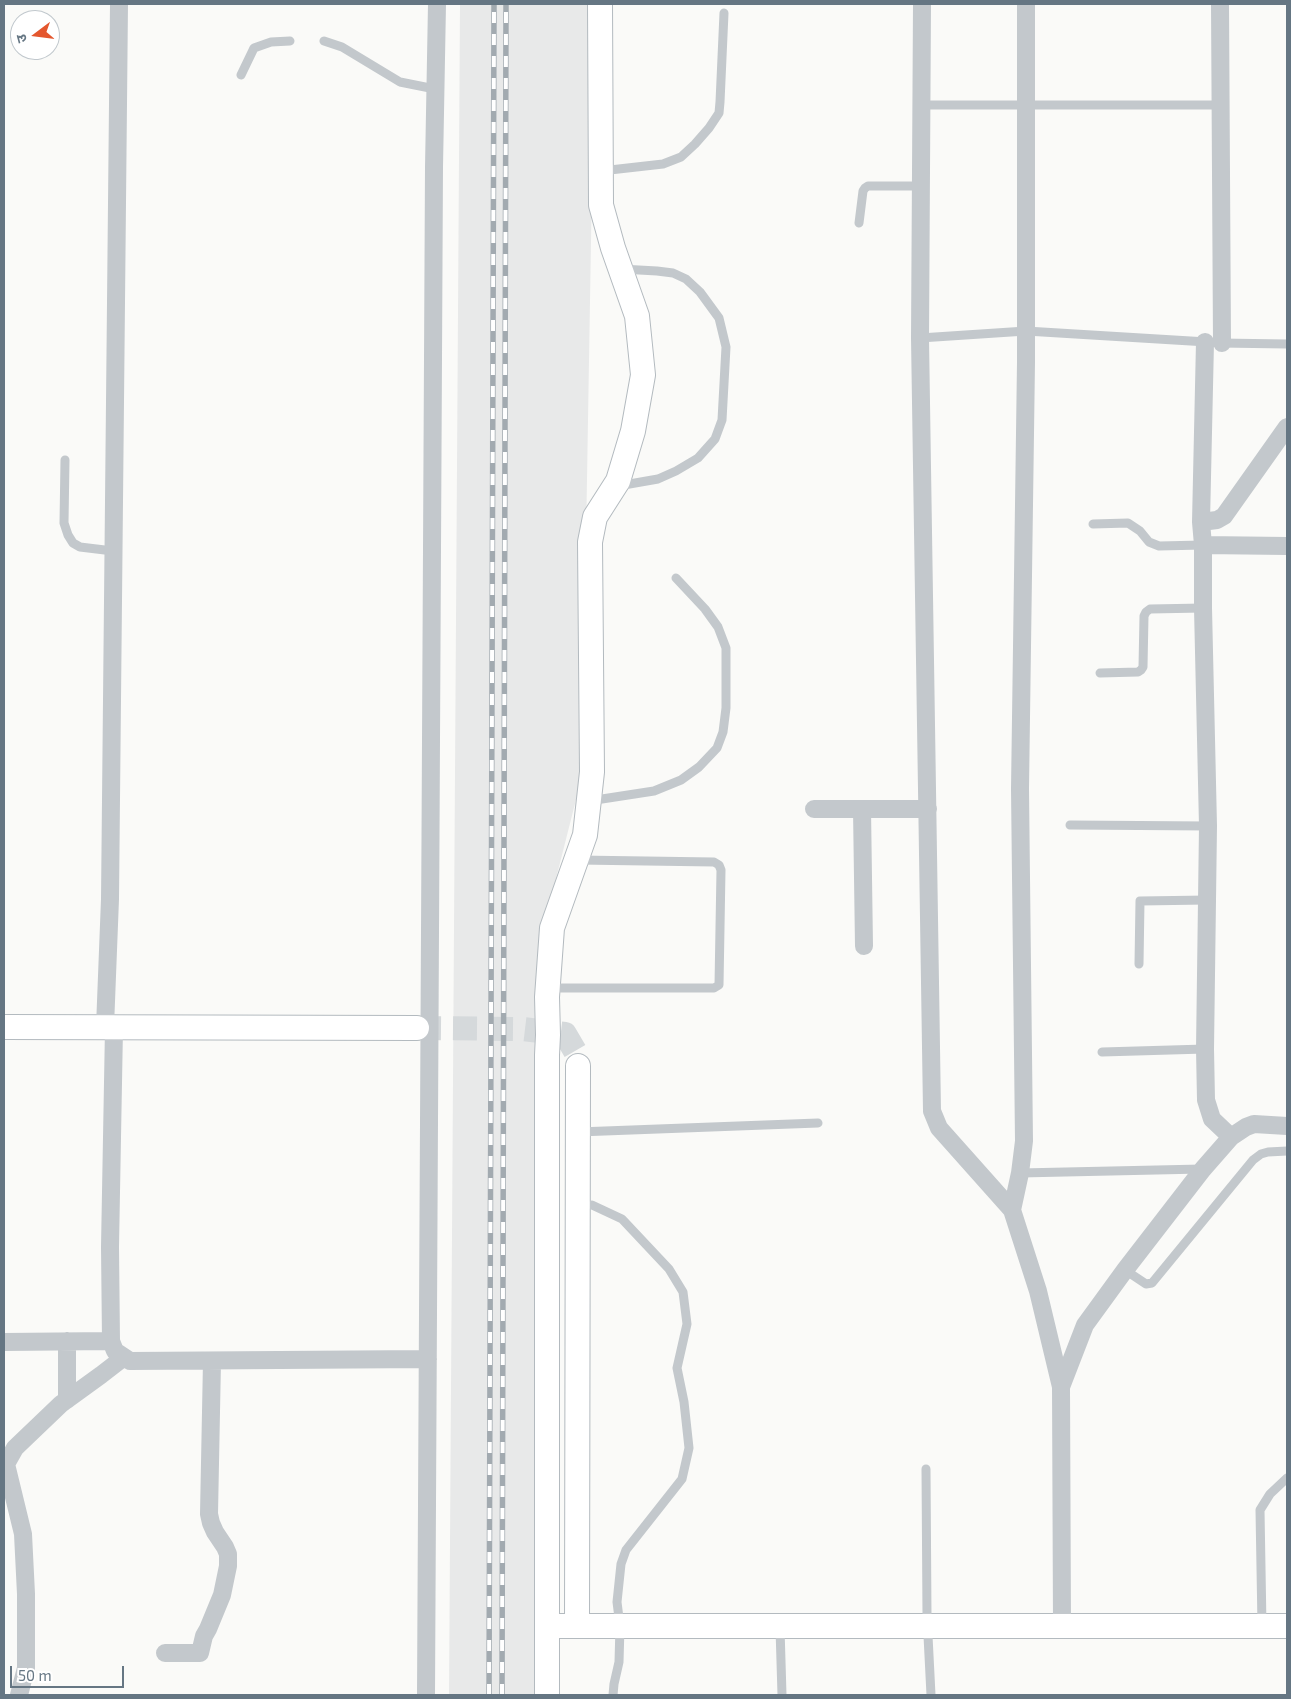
<!DOCTYPE html>
<meta charset="utf-8">
<style>
body{margin:0}
#map{position:relative;width:1291px;height:1699px;overflow:hidden;background:#fafaf8;font-family:"Exo 2","Noto Sans Devanagari",sans-serif}
canvas{display:block}
.frame{position:absolute;inset:0;border:5px solid #657683;pointer-events:none}
.north{position:absolute;left:10px;top:10px;width:50px;height:50px;box-sizing:border-box;background:#fff;border:1px solid #c1c8cd;border-radius:50%;rotate:255deg;font-size:14px;font-weight:700;line-height:20px;text-align:center;color:#657683}
.north::after{content:'';display:block;margin:auto;width:18px;height:22px;background:#e4572e;clip-path:polygon(50% 0,100% 100%,50% 72%,0 100%)}
.scale{position:absolute;left:10px;top:1666px;width:114px;height:22px;box-sizing:border-box;border:2px solid #657683;border-top:0;padding-left:6px;font-size:15px;line-height:18px;white-space:nowrap;color:#657683;-webkit-text-stroke:4px #fff;paint-order:stroke}
</style>
<div id="map">
<canvas width="1291" height="1699"></canvas>
<div class="frame"></div>
<div class="north">उ</div>
<div class="scale">50 m</div>
</div>
<script>
const ctx = document.querySelector('canvas').getContext('2d');
ctx.lineJoin = 'round';
function fillPath(path, color) {
  ctx.fillStyle = color;
  ctx.fill(path, 'evenodd');
}
function shape(rows) {
  const path = new Path2D();
  for (const r of rows) {
    path.moveTo(r[0], r[1]);
    for (let i = 2; i < r.length; i += 2) path.lineTo(r[i], r[i + 1]);
  }
  return path;
}
function stroke(path, color, width, dash) {
  ctx.strokeStyle = color;
  ctx.lineWidth = width;
  ctx.lineCap = dash ? 'butt' : 'round';
  ctx.setLineDash(dash || []);
  ctx.stroke(path);
}
fillPath(shape([
 [460,4,595,4,582,776,544,926,542,1695,449,1695]
]), '#e8e9e9');
stroke(shape([
 [417,1028,523,1029,565,1034,575,1051,578,1066]
]), '#d5d9db', 24, [24, 12]);
const secondary = shape([
 [4,1027,417,1028],
 [547,1626,1287,1626],
 [577,1626,578,1066],
 [547,1695,547,1055,548,1035,547,997,552,928,585,835,592,772,590,542,595,517,618,481,633,431,643,375,637,316,613,248,601,205,600,4]
]);
stroke(secondary, '#b3babf', 26);
stroke(shape([
 [324,41,342,47,400,82,435,89],
 [241,75,254,48,271,42,290,41],
 [921,105,1220,105],
 [601,171,663,164,681,157,695,144,709,128,719,113,720,102,724,13],
 [859,223,863,191,865,188,868,186,921,186],
 [920,338,1026,331,1207,342],
 [1220,343,1287,344],
 [65,460,64,523,68,535,73,543,80,547,113,551],
 [618,486,658,479,676,471,698,458,715,439,722,420,726,347,719,318,700,292,686,279,673,273,657,271,621,269],
 [1093,524,1128,523,1140,531,1149,542,1159,546,1203,545],
 [1100,673,1138,672,1141,670,1143,667,1144,616,1146,612,1150,609,1203,608],
 [589,801,654,791,681,780,699,767,717,748,723,732,726,708,726,648,718,627,705,609,676,578],
 [1070,825,1208,826],
 [1139,964,1140,901,1207,900],
 [548,988,714,988,719,985,721,870,719,865,714,862,578,860],
 [1102,1052,1205,1049],
 [578,1132,818,1123],
 [1020,1173,1202,1169],
 [592,1205,622,1219,669,1269,683,1292,687,1324,677,1368,684,1402,689,1448,682,1479,626,1550,621,1564,617,1602,620,1626,619,1662,614,1684,613,1695],
 [1125,1270,1146,1284,1152,1283,1253,1160,1261,1154,1268,1152,1287,1151],
 [926,1469,927,1616,931,1695],
 [1262,1626,1260,1510,1270,1494,1287,1478],
 [780,1628,782,1695]
]), '#c3c8cc', 9);
stroke(shape([
 [922,4,920,338,932,1111,939,1128,1012,1210],
 [1026,4,1026,362,1020,789,1024,1141,1020,1173,1012,1210,1038,1291,1061,1387],
 [1220,4,1222,343],
 [1205,342,1201,522,1203,545,1203,608,1208,826,1205,1049,1206,1100,1212,1119,1231,1137],
 [1201,522,1217,520,1224,516,1287,427],
 [1203,545,1287,546],
 [814,809,928,809],
 [862,809,864,946],
 [105,1027,110,899,119,4],
 [114,1028,110,1247,111,1341,115,1351,130,1361,428,1359],
 [67,1341,67,1400],
 [4,1342,111,1341],
 [1062,1625,1061,1387,1085,1325,1125,1270,1203,1169,1231,1137,1246,1127,1254,1124,1287,1126],
 [165,1653,200,1653,204,1636,208,1629,222,1595,228,1566,228,1554,225,1547,215,1532,211,1523,209,1514,212,1361],
 [19,1695,26,1668,26,1594,23,1534,6,1464,15,1448,61,1404,101,1375,123,1358],
 [426,1695,434,167,437,4]
]), '#c3c8cc', 18);
stroke(secondary, '#fff', 24);
const rail = shape([
 [489,1695,494,4],
 [502,1695,506,4]
]);
stroke(rail, '#a2aab0', 5.5);
stroke(rail, '#fff', 4, [11]);
</script>
